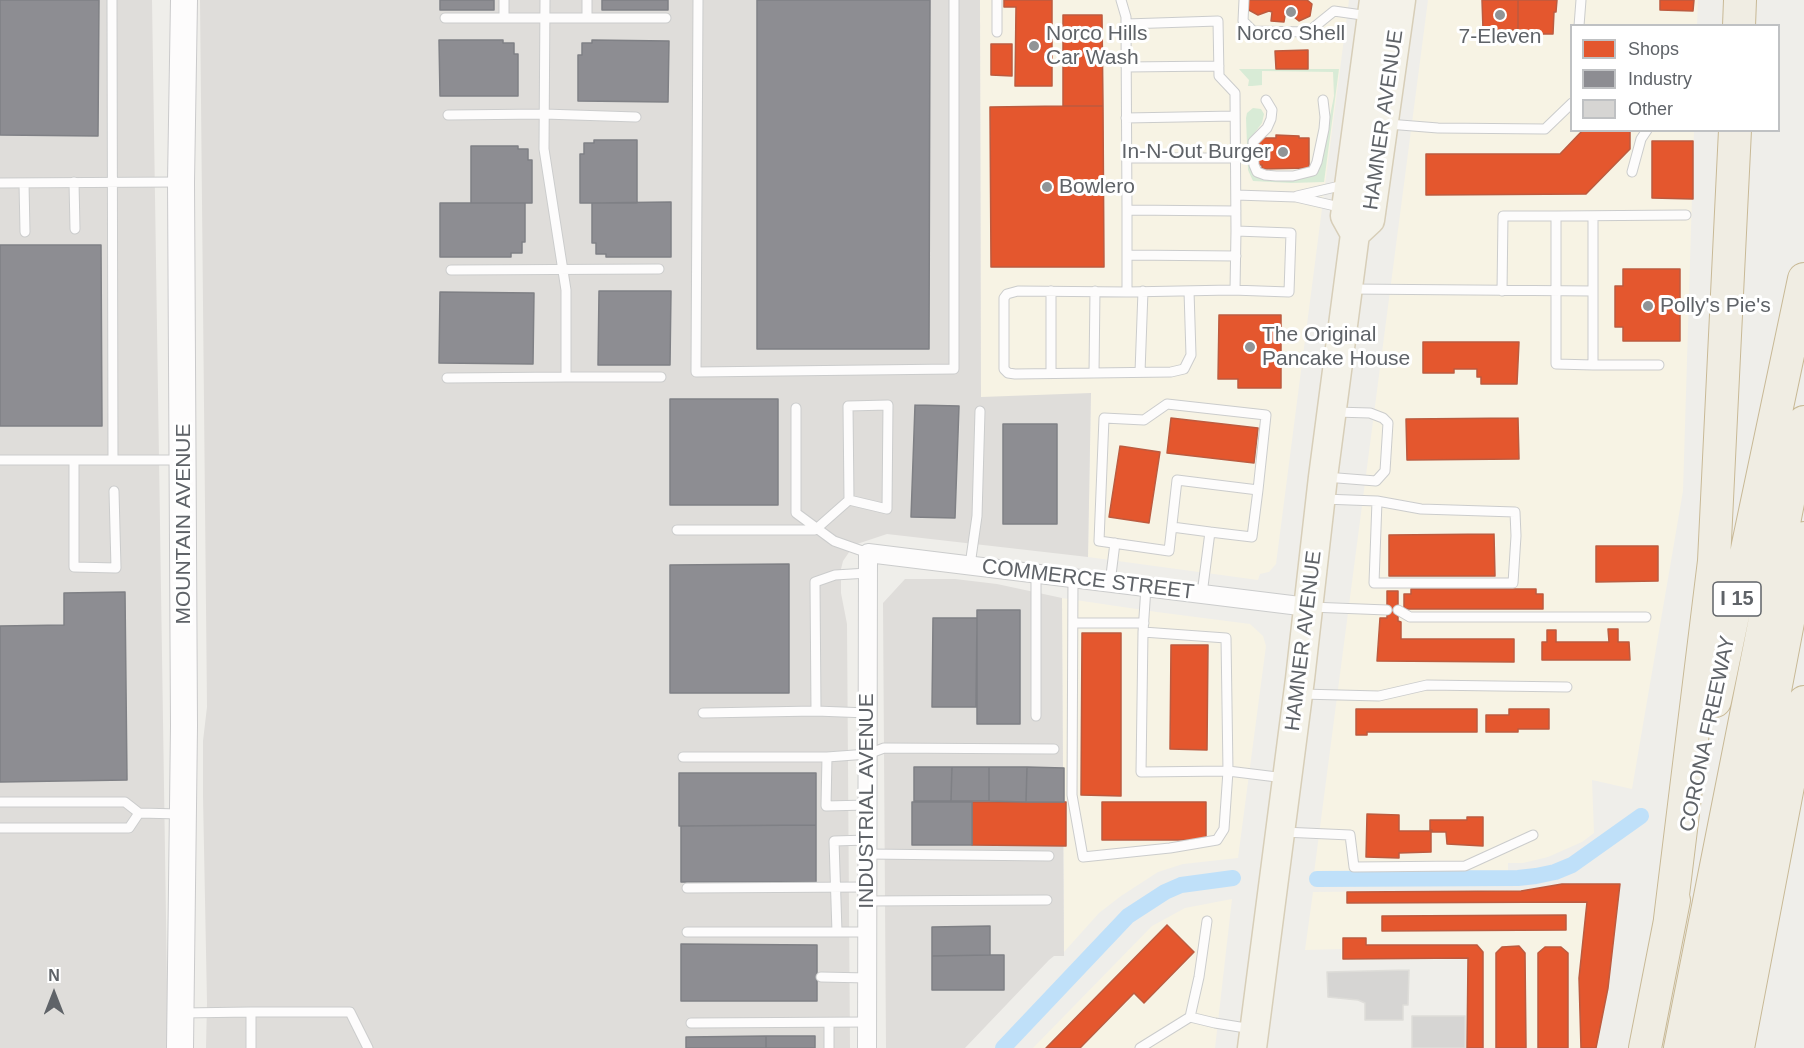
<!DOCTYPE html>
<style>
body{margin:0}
#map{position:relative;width:1804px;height:1048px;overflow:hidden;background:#efeeea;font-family:Helvetica,sans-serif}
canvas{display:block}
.legend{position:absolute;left:1570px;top:24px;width:210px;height:108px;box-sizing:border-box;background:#fff;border:2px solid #bfc1c3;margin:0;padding:8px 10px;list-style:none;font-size:18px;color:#5f6368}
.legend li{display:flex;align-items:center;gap:12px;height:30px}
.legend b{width:30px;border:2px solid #bfc1c3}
.north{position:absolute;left:24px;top:964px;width:60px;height:60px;-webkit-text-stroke:4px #fff;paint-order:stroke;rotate:0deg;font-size:16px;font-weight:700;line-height:24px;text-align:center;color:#5f6368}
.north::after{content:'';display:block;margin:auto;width:21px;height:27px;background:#5f6368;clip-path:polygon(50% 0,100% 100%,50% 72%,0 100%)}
</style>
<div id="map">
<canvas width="1804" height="1048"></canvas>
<ul class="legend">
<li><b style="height:16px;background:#e4572e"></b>Shops</li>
<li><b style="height:16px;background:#8d8d92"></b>Industry</li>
<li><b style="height:16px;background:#d6d5d3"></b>Other</li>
</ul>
<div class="north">N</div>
</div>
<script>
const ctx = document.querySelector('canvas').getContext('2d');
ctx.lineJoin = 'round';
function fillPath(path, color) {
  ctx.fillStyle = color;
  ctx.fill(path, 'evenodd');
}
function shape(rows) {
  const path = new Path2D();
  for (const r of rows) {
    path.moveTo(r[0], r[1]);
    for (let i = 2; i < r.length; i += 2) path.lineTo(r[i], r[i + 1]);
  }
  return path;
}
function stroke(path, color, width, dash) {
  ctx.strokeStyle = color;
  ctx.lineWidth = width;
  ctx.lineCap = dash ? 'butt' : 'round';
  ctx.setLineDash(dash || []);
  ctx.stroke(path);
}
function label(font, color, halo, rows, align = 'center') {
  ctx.font = font + ' Helvetica,sans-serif';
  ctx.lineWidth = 6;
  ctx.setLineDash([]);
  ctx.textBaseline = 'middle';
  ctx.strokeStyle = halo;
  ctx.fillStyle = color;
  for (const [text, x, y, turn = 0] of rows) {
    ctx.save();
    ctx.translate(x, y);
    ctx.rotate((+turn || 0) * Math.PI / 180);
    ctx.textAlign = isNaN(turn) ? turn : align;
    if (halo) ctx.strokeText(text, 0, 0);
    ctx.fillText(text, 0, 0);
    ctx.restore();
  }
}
fillPath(shape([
 [980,0,1349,0,1276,564,1269,572,1260,574,1258,580,1088,557,1091,394,981,398],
 [1428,0,1698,0,1697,25,1572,26,1572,130,1694,131,1683,491,1632,789,1592,780,1594,833,1582,842,1548,857,1523,863,1508,863,1508,872,1314,873],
 [1062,598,1157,612,1250,624,1263,636,1266,646,1238,858,1183,864,1158,872,1121,896,1099,913,1064,952],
 [1620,883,1609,985,1597,1048,1466,1048,1467,959,1341,960,1341,949,1305,950,1313,892,1521,890,1562,884],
 [1232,899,1215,1048,1033,1048,1152,926,1185,908]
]), '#f7f3e4');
fillPath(shape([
 [0,0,152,0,168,1048,0,1048],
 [200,0,980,0,981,397,1091,393,1088,557,887,534,854,545,843,561,841,569,841,593,847,624,850,1048,206,1048,207,1003,203,796,203,741,207,707],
 [905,579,955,579,997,584,1062,598,1064,956,1054,956,1049,960,965,1048,886,1048,883,603]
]), '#dfddda');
fillPath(shape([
 [1239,69,1339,69,1324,182,1291,183,1253,181,1248,170,1246,118,1247,113,1253,108,1261,109,1264,114,1262,123,1249,140,1250,167,1253,172,1298,178,1316,174,1320,165,1334,96,1333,72,1262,71,1262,85,1252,86,1248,86,1249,80]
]), '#d8ebd6');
const shops = shape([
 [1004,0,1052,0,1052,86,1015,86,1016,7,1004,7,1004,0],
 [1248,0,1307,0,1312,4,1310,16,1299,21,1290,14,1285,16,1284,22,1271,21,1272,12,1269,11,1258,15,1247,9,1248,0],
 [1482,0,1518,0,1518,30,1483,30,1482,0],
 [1518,0,1557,0,1556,12,1554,12,1553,34,1514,34,1514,30,1518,30,1518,0],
 [1660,0,1694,0,1693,11,1660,10,1660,0],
 [1063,15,1102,15,1103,106,1063,106,1063,15],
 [991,44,1012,44,1012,76,991,75,991,44],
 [1308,50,1308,69,1276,69,1275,51,1308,50],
 [1063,106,1103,106,1104,267,991,267,990,107,1063,106],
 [1583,130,1630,130,1630,149,1586,194,1426,195,1426,154,1560,154,1583,130],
 [1276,135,1299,136,1299,138,1309,138,1309,168,1262,169,1262,165,1258,165,1258,138,1276,138,1276,135],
 [1652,141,1693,141,1693,199,1652,198,1652,141],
 [1623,269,1680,269,1680,341,1623,341,1623,327,1615,327,1615,286,1623,286,1623,269],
 [1219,315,1281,315,1281,388,1238,388,1238,379,1218,379,1219,315],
 [1423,342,1519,342,1517,384,1481,384,1481,377,1477,377,1477,369,1454,369,1454,373,1423,373,1423,342],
 [1171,418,1258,428,1254,463,1167,453,1171,418],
 [1518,418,1519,459,1407,460,1406,419,1518,418],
 [1120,446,1160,452,1149,523,1109,517,1120,446],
 [1494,534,1495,576,1389,576,1389,535,1494,534],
 [1596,546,1658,546,1658,581,1596,582,1596,546],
 [1411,589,1536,589,1536,594,1543,594,1543,609,1404,609,1404,594,1411,594,1411,589],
 [1387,591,1398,591,1398,621,1401,622,1401,639,1514,639,1514,662,1377,661,1380,618,1387,618,1387,591],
 [1608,629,1618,629,1618,642,1629,642,1630,660,1542,660,1542,642,1547,642,1547,630,1556,630,1556,642,1609,642,1608,629],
 [1082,633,1121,633,1121,796,1081,795,1082,633],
 [1171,645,1208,645,1207,750,1170,749,1171,645],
 [1356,709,1477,709,1477,732,1367,732,1367,735,1356,735,1356,709],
 [1509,709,1549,709,1549,729,1518,729,1518,732,1486,732,1486,715,1509,715,1509,709],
 [972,802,1066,802,1066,846,972,845,972,802],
 [1102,802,1206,802,1206,840,1102,840,1102,802],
 [1367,814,1399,815,1399,831,1431,831,1431,852,1399,853,1399,858,1366,857,1367,814],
 [1467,817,1483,817,1483,846,1447,844,1446,832,1432,832,1432,830,1430,830,1430,820,1467,820,1467,817],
 [1562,884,1620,884,1608,988,1596,1048,1581,1048,1579,978,1587,902,1347,903,1347,892,1521,891,1562,884],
 [1566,915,1566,930,1382,931,1382,916,1566,915],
 [1167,925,1194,952,1144,1003,1134,993,1080,1048,1046,1048,1167,925],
 [1343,938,1366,938,1366,945,1477,945,1483,952,1483,1048,1467,1048,1468,958,1343,959,1343,938],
 [1519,946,1525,953,1526,1048,1496,1048,1496,953,1502,947,1519,946],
 [1545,947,1561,947,1568,953,1568,1048,1538,1048,1538,953,1545,947]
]);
fillPath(shops, '#e4572e');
stroke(shops, '#bc5b3f', 1.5);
const industry = shape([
 [0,0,99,0,98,136,0,135,0,0],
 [440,0,494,0,494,10,440,10,440,0],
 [602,0,668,0,668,10,602,10,602,0],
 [757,0,930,0,929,349,757,349,757,0],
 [439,40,503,40,503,43,514,43,514,54,518,54,518,96,440,96,439,40],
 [592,40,669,41,668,102,578,101,578,55,582,55,582,43,592,43,592,40],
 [594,140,637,140,637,203,580,203,580,154,584,154,584,143,594,143,594,140],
 [471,146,518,146,518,149,528,149,528,160,532,160,532,203,471,203,471,146],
 [671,202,671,257,606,257,606,254,596,254,596,243,592,243,592,203,671,202],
 [440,203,525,203,525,242,522,242,522,253,511,253,511,257,440,257,440,203],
 [0,245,101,245,102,426,0,426,0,245],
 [599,291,671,291,670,365,598,365,599,291],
 [440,292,534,293,533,364,439,363,440,292],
 [670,399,778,399,778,505,670,505,670,399],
 [915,405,959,406,955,518,911,517,915,405],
 [1003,424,1057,424,1057,524,1003,524,1003,424],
 [789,564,789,693,670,693,670,565,789,564],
 [125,592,127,780,0,782,0,626,64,625,64,593,125,592],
 [977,610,1020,610,1020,724,977,724,977,610],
 [933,618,977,618,976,707,932,707,933,618],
 [914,767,952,767,951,801,914,801,914,767],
 [952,767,989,767,989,801,951,801,952,767],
 [989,767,1027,767,1026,802,989,801,989,767],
 [1027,767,1064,768,1064,802,1026,802,1027,767],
 [679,773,816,773,816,825,679,826,679,773],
 [912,802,972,802,972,845,912,845,912,802],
 [816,825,816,882,681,882,681,826,816,825],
 [990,926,990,955,932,956,932,927,990,926],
 [681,944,817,945,817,1001,681,1001,681,944],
 [990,955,1004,955,1004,990,932,990,932,956,990,955],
 [766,1036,766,1048,686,1048,686,1037,766,1036],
 [766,1036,815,1036,815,1048,766,1048,766,1036]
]);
fillPath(industry, '#8d8d92');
stroke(industry, '#7f8085', 1.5);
stroke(shape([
 [1317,879,1518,878,1536,876,1555,872,1572,865,1641,816],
 [1003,1048,1128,916,1165,892,1181,885,1233,878]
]), '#bfe0f9', 16);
const building = shape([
 [1409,970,1408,1005,1403,1005,1403,1020,1365,1020,1365,1003,1358,1000,1328,997,1327,972,1409,970],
 [1412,1016,1465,1016,1465,1048,1412,1048,1412,1016]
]);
fillPath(building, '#d6d5d3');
stroke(building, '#deddd9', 1.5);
const lane = shape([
 [112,0,113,460],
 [587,0,587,18],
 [698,0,696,372,954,369,954,0],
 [997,0,997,32],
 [1121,0,1126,17,1126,24,1127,210,1127,292,1232,290,1289,292,1291,233,1236,231,1235,93,1219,76,1218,21,1126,24],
 [1244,0,1243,21,1253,31,1308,32,1334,11,1369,16],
 [445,18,666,18],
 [504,18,504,0],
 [1579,26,1581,0],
 [1126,67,1219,66],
 [1266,100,1272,110,1271,119,1267,128,1253,142,1254,165,1257,172,1265,175,1276,176,1293,176,1313,171,1317,162,1324,129,1325,117,1323,100],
 [448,115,544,114,636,117],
 [1126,118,1235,116],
 [1388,124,1438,128,1545,129,1572,103],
 [1127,158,1236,158],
 [1632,172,1641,139,1647,130],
 [74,182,75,229],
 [0,183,178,182],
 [24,183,25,232],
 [1236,195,1296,197,1344,208],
 [1297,196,1344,185],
 [1127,210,1236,211],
 [1127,255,1236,256],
 [451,270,659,269],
 [1350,289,1593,291,1593,365,1659,365],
 [1235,290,1236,231],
 [1051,291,1051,373],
 [1502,291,1503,216,1556,216],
 [1593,291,1593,216],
 [1127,292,1018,291,1007,294,1004,298,1004,369,1008,373,1015,374,1171,372,1184,369,1191,355,1189,291],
 [1593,365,1556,364,1556,216,1686,215],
 [1140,372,1143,291],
 [1094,373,1095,291],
 [566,377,661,377],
 [447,378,566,377,566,290,544,149,545,0],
 [796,408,796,513,834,541,868,553],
 [0,460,181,460],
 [74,460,74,567,116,568,114,491],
 [1325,477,1376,481,1385,471,1388,423,1383,418,1370,413,1335,412],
 [1323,499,1377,501,1421,509,1515,512,1516,536,1513,583,1374,583,1377,501],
 [1172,527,1210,532],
 [677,530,815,530,849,500,848,406,888,405,887,509,849,500],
 [970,565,977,516,980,411],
 [1073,578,1072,795,1083,857,1170,848,1217,840,1224,829,1228,771,1141,772,1143,632],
 [1110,583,1115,543],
 [1146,587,1143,632,1226,638,1228,771,1285,778],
 [1202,594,1210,532,1252,537,1258,490,1177,480,1169,551,1099,541,1104,418,1144,420,1167,404,1266,415,1258,490],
 [1310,607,1387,610],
 [1398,610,1410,617,1646,617],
 [1073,623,1144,623],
 [1301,694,1379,696,1427,685,1567,687],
 [703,713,816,711],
 [868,713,816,711,815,582,835,575,868,573],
 [1036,716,1036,574],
 [683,757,827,757],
 [0,802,125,802,139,813,180,814],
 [867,805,826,806,827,757,868,754,884,748,1054,749],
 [0,828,129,828,139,813],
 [1283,832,1350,835,1354,867,1465,866,1533,835],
 [867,854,1049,856],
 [687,888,867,887],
 [867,901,1047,900],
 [687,932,867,932],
 [837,932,834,841,867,840],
 [821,977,867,978],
 [251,1012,350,1012,368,1048],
 [183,1013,251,1012,251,1048],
 [1190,1017,1199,977,1207,921],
 [691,1023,867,1022],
 [829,1023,829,1048],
 [1140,1048,1190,1017,1215,1023,1252,1029]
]);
const street = shape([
 [867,1048,868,553,1308,607]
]);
const secondary = shape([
 [180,1048,184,726,181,182,184,0]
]);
const primary = shape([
 [1355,234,1345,216,1374,0],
 [1252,1048,1300,679,1323,477,1355,234,1370,220,1401,0]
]);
const highway = shape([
 [1739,26,1740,0],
 [1715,701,1804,279],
 [1670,919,1714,561,1735,130],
 [1645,1048,1674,900],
 [1680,1048,1804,422],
 [1707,1048,1804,538],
 [1738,1048,1804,702]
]);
stroke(lane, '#cbcccc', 11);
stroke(street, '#cbcccc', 20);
stroke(secondary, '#cacacb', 28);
stroke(primary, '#d7ceb8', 31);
stroke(highway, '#c8b996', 34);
stroke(lane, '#fdfcfc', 9);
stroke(street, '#fdfcfc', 18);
stroke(secondary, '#fdfcfc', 26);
stroke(primary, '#f4f2e9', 28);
stroke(highway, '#f0ede3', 32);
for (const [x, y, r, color] of [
 [1291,12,6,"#919496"],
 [1500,15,6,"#919496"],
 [1034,46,6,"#919496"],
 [1283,152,6,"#919496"],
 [1047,187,6,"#919496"],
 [1648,306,6,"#919496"],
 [1250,347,6,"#919496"]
]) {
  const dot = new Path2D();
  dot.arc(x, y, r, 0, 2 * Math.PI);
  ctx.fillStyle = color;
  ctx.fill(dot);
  stroke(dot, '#fff', 2);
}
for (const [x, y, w] of [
 [1737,599,48]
]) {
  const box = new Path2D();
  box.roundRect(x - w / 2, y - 17, w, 34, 4.5);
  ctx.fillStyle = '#fff';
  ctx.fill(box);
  stroke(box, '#5f6368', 1.5);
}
label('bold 20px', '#5f6368', null, [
 ["I 15",1737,599]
]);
label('21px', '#5f6368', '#fff', [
 ["Norco Hills",1046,34],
 ["Car Wash",1046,58],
 ["Norco Shell",1291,34,"center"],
 ["7-Eleven",1500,37,"center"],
 ["In-N-Out Burger",1271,152,"right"],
 ["Bowlero",1059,187],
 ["Polly's Pie's",1660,306],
 ["The Original",1262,335],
 ["Pancake House",1262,359]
], 'left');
label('21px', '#5f6368', '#fff', [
 ["HAMNER AVENUE",1384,120,-82],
 ["MOUNTAIN AVENUE",184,524,-90],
 ["COMMERCE STREET",1088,580,7],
 ["HAMNER AVENUE",1304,641,-83],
 ["CORONA FREEWAY",1708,734,-78],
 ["INDUSTRIAL AVENUE",867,801,-90]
]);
</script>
